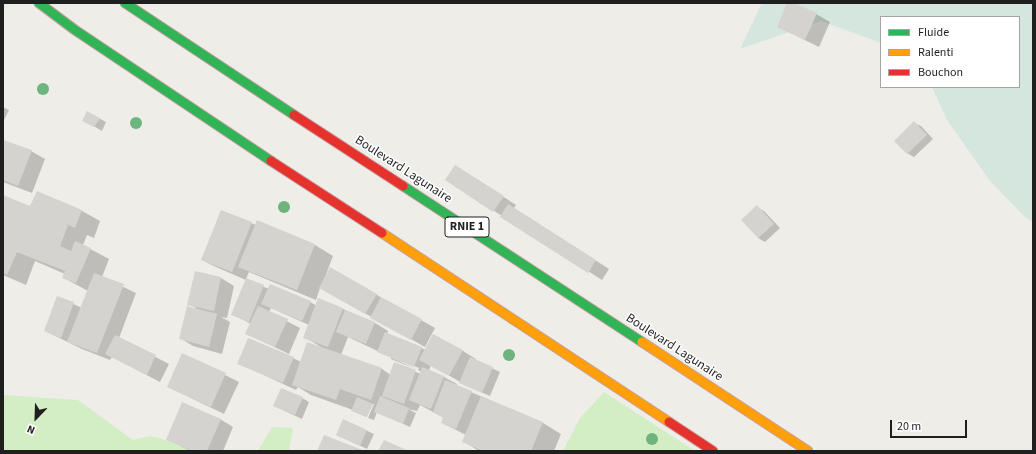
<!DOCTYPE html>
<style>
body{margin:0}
#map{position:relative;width:1036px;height:454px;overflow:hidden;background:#eeede8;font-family:"Source Sans 3",sans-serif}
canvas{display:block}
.frame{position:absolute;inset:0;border:4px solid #1f1f1f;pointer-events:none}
.legend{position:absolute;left:880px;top:16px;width:140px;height:72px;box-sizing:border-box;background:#fff;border:1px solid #a5a5a5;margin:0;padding:5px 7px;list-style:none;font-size:12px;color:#1f1f1f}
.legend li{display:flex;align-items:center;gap:8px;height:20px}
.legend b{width:20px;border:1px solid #a5a5a5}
.north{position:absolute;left:16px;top:398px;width:40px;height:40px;-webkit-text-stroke:3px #fff;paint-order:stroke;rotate:203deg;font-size:11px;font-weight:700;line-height:16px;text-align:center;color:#1f1f1f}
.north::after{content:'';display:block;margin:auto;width:14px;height:18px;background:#1f1f1f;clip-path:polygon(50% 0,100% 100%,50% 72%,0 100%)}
.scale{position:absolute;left:890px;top:420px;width:77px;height:18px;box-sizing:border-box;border:2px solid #1f1f1f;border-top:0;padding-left:5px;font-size:12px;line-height:14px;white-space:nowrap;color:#1f1f1f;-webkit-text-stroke:3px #fff;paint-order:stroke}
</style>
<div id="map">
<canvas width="1036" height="454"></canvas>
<div class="frame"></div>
<ul class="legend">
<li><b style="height:5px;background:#30b455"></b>Fluide</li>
<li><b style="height:5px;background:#ff9f0a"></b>Ralenti</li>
<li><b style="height:5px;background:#e5322d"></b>Bouchon</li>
</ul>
<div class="north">N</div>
<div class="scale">20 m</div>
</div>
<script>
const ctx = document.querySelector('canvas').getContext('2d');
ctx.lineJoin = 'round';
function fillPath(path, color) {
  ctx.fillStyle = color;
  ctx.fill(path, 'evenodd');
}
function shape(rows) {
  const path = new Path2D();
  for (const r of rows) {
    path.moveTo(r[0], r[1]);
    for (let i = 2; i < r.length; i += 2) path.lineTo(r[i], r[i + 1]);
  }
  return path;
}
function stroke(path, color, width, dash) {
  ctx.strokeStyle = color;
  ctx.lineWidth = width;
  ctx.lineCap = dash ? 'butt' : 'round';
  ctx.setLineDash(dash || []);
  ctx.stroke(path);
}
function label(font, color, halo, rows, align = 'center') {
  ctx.font = font + ' "Source Sans 3",sans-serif';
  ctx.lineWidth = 3;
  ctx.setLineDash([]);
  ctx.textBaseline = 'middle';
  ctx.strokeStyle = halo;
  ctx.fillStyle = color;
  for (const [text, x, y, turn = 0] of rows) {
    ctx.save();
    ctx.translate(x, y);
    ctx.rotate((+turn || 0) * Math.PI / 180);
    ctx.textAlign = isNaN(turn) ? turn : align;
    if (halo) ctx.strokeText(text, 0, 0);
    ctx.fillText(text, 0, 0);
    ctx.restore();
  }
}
fillPath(shape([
 [604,392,695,451,563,451,580,418],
 [3,395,78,400,133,440,150,436,166,440,192,451,3,451],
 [272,427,293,428,289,451,258,451]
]), '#d3eec5');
fillPath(shape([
 [762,3,1033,3,1033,222,1025,217,990,181,947,120,932,87,1019,87,1019,17,881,17,881,43,821,21,740,49]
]), '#d5e6df');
fillPath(shape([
 [788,3,816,14,830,22,819,47,778,27],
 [3,107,9,110,3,122],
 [87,112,106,122,102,131,83,120],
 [914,123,921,126,933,139,914,157,907,153],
 [3,141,31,151,45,159,32,193,3,182],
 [456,166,516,205,514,208,609,269,602,280,446,180],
 [37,192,82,211,100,221,94,238,87,235,83,245,109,259,102,277,136,293,119,338,169,364,160,382,112,357,110,360,82,349,45,331,58,297,82,308,88,291,64,278,65,274,35,261,26,285,3,275,3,196,30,208],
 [757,207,764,211,780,228,765,242,758,238],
 [221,211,256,225,257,222,315,245,333,256,325,277,331,269,435,328,425,347,320,288,316,300,249,272,246,279,269,289,310,302,317,306,319,300,343,309,375,323,388,331,387,334,426,350,433,335,463,351,476,359,475,360,500,372,490,396,467,386,431,365,429,370,444,377,457,384,457,386,543,423,561,434,554,451,479,451,463,441,466,435,442,423,444,418,420,405,417,411,408,409,416,413,410,427,377,412,374,420,368,418,374,404,371,404,366,417,353,410,311,395,298,387,296,390,238,363,293,358,301,362,321,347,304,337,309,325,271,308,269,312,300,328,289,354,247,334,251,324,232,314,246,280,216,267,202,260],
 [348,337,422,372,421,374,395,364,391,375,382,369,341,355],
 [391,357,419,368,418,370,391,359],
 [196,272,221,278,234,286,227,318,221,317,230,322,222,354,193,346,180,338,196,308,188,304],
 [183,354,239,382,224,414,168,387],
 [302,398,309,402,302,419,274,406],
 [220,419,233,427,223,451,190,451,167,439],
 [344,420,374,434,367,449,337,435]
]), '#0003');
fillPath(shape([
 [787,3,794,3,817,13,805,40,777,27],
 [87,111,100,118,94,127,82,121],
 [914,121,927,135,907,154,894,141],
 [3,140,32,150,18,186,3,180],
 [455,165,504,196,493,212,445,180],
 [37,191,82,210,75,228,68,225,60,246,71,251,75,241,91,248,76,283,62,278,65,271,17,252,7,275,3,273,3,195,30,206],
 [508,204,596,260,588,273,500,217],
 [757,205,774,224,758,238,741,220],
 [221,210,252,222,232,272,201,260],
 [257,220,315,244,297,290,238,267],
 [330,267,377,294,365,314,319,288],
 [195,271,221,277,214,311,187,305],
 [94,273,124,284,97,353,67,342],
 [246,278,264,285,249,322,231,315],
 [270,284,311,301,302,321,261,304],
 [57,296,74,302,61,338,44,331],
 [381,297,422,319,411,340,370,318],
 [318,298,343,308,328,347,303,338],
 [187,306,217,314,209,347,179,339],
 [258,306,288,319,275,347,245,334],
 [345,310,375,322,366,344,336,332],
 [385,332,422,347,414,367,377,352],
 [433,334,463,350,449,376,419,360],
 [115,335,156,355,147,375,105,354],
 [248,338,294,357,283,383,237,364],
 [307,342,382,368,371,400,340,389,336,400,292,385],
 [182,353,226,373,211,407,167,387],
 [470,357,493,367,482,393,459,383],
 [394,362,416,370,404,404,382,396],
 [422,367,444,376,431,409,409,400],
 [445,380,472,391,456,429,441,423,443,417,433,412],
 [281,388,303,397,295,415,273,406],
 [380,396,409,408,403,424,374,412],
 [481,396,543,422,531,451,483,451,462,442],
 [357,397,373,404,367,417,351,411],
 [182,402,221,419,207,451,192,451,166,440],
 [343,419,367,430,360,446,336,435],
 [324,435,365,451,317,451],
 [384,440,409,451,378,451]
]), '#d5d3cf');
const fast = shape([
 [39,3,75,30,271,161],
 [125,3,294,115],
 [403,186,642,342]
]);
const slow = shape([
 [382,233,669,422],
 [642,342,808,451]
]);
const jam = shape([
 [294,115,403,186],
 [271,161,382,233],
 [669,422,713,451]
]);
stroke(fast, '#c59ea2', 11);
stroke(slow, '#c59ea2', 11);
stroke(jam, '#c59ea2', 11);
stroke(fast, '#30b455', 9);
stroke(slow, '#ff9f0a', 9);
stroke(jam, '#e5322d', 9);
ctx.fillStyle = '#6eb47e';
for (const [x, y] of [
 [43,89],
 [136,123],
 [284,207],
 [509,355],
 [652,439]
]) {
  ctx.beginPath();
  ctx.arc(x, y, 6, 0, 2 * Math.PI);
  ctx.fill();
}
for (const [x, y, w] of [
 [467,227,44]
]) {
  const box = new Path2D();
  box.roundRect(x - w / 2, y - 10, w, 20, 3);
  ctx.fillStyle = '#fff';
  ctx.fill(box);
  stroke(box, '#1f1f1f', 1);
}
label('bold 12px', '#1f1f1f', null, [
 ["RNIE 1",467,227]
]);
label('13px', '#1f1f1f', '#fff', [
 ["Boulevard Lagunaire",403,170,33],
 ["Boulevard Lagunaire",674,348,33]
]);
</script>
